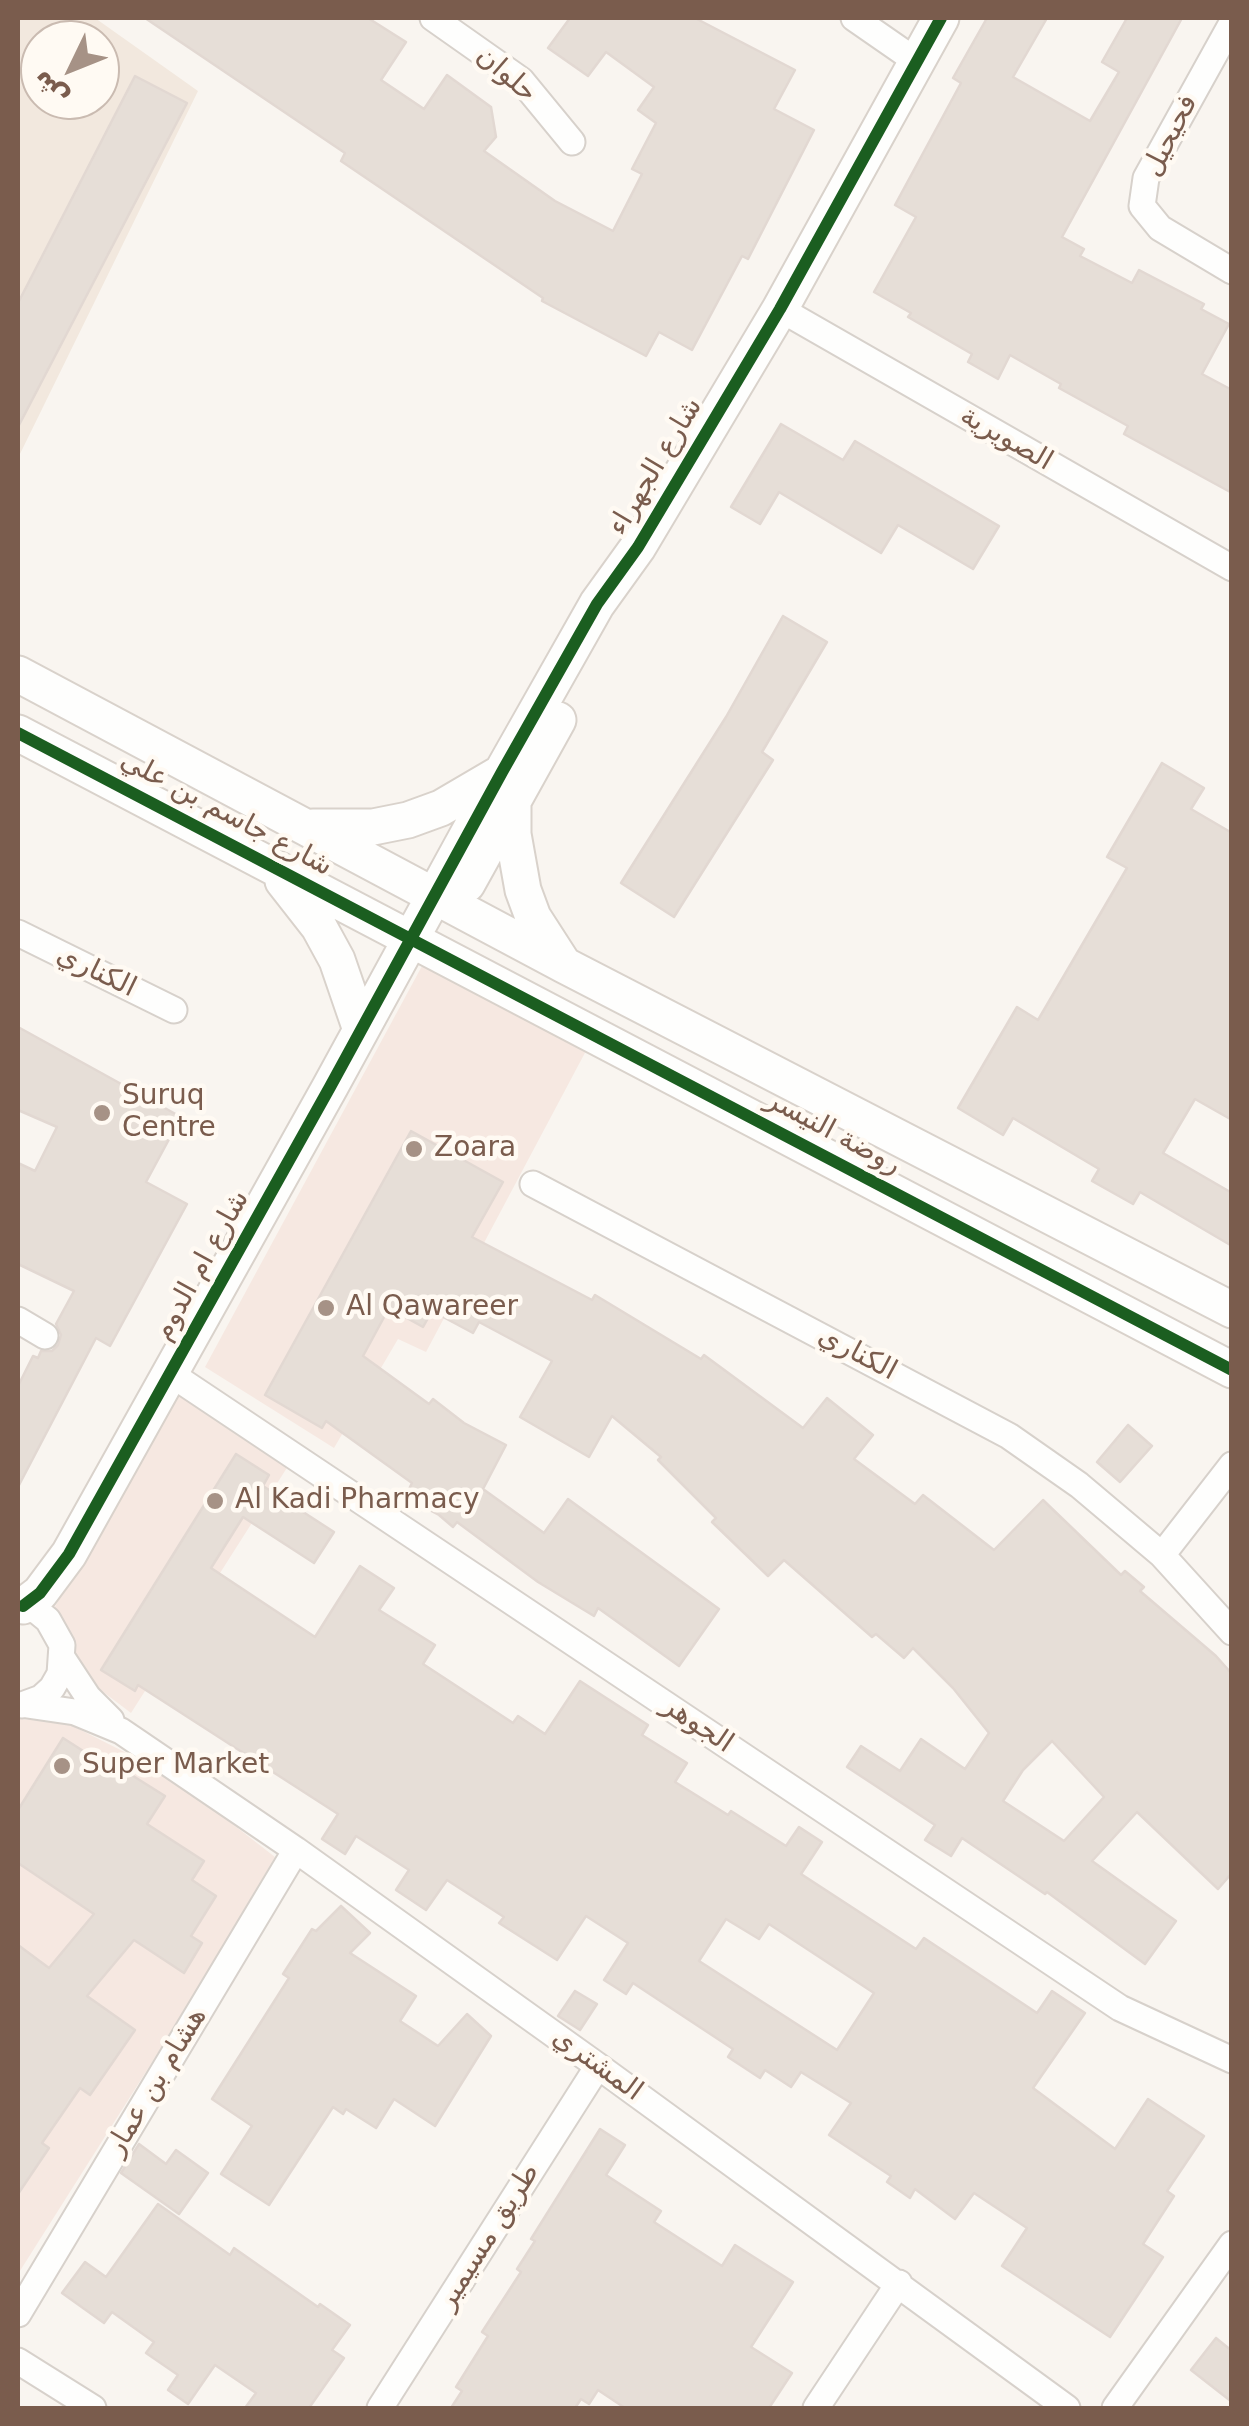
<!DOCTYPE html>
<meta charset="utf-8">
<style>
body{margin:0}
#map{position:relative;width:1249px;height:2426px;overflow:hidden;background:#f9f5f0;font-family:"DejaVu Sans",Vazirmatn,sans-serif}
canvas{display:block}
.frame{position:absolute;inset:0;border:20px solid #7a5c4d;pointer-events:none}
.north{position:absolute;left:20px;top:20px;width:100px;height:100px;box-sizing:border-box;background:#fffaf3;border:2px solid #cabbb1;border-radius:50%;rotate:227deg;font-size:28px;font-weight:700;line-height:40px;text-align:center;color:#7a5c4d}
.north::after{content:'';display:block;margin:auto;width:35px;height:45px;background:#a69286;clip-path:polygon(50% 0,100% 100%,50% 72%,0 100%)}
</style>
<div id="map">
<canvas width="1249" height="2426"></canvas>
<div class="frame"></div>
<div class="north">ش</div>
</div>
<script>
const ctx = document.querySelector('canvas').getContext('2d');
ctx.lineJoin = 'round';
function fillPath(path, color) {
  ctx.fillStyle = color;
  ctx.fill(path, 'evenodd');
}
function shape(rows) {
  const path = new Path2D();
  for (const r of rows) {
    path.moveTo(r[0], r[1]);
    for (let i = 2; i < r.length; i += 2) path.lineTo(r[i], r[i + 1]);
  }
  return path;
}
function stroke(path, color, width, dash) {
  ctx.strokeStyle = color;
  ctx.lineWidth = width;
  ctx.lineCap = dash ? 'butt' : 'round';
  ctx.setLineDash(dash || []);
  ctx.stroke(path);
}
function label(font, color, halo, rows, align = 'center') {
  ctx.font = font + ' "DejaVu Sans",Vazirmatn,sans-serif';
  ctx.lineWidth = 9;
  ctx.setLineDash([]);
  ctx.textBaseline = 'middle';
  ctx.strokeStyle = halo;
  ctx.fillStyle = color;
  for (const [text, x, y, turn = 0] of rows) {
    ctx.save();
    ctx.translate(x, y);
    ctx.rotate((+turn || 0) * Math.PI / 180);
    ctx.textAlign = isNaN(turn) ? turn : align;
    if (halo) ctx.strokeText(text, 0, 0);
    ctx.fillText(text, 0, 0);
    ctx.restore();
  }
}
fillPath(shape([
 [18,18,95,18,198,91,18,458],
 [40,40,100,40,100,100,40,100]
]), '#f2e8de');
fillPath(shape([
 [422,966,587,1049,426,1352,398,1339,334,1448,205,1367],
 [180,1392,290,1463,131,1713,90,1682,50,1615],
 [18,1719,63,1721,168,1774,275,1857,180,2018,18,2274]
]), '#f6e8e1');
const building = shape([
 [145,18,368,18,406,42,381,80,424,109,447,75,491,107,496,137,484,151,555,201,613,231,642,174,632,169,656,123,638,110,654,87,606,52,588,76,548,48,570,18,695,18,795,70,774,109,814,130,748,259,742,256,692,350,659,332,646,356,542,301,543,298,341,161,345,153,145,18],
 [987,18,1047,18,1013,77,1090,121,1119,72,1102,62,1127,18,1182,18,1062,237,1084,249,1080,256,1132,283,1139,270,1204,304,1201,309,1229,324,1202,374,1232,390,1232,493,1124,434,1128,426,1059,388,1061,384,1010,355,998,379,968,362,972,354,908,317,911,313,874,292,916,217,895,205,961,83,953,78,987,18],
 [135,76,187,103,18,427,18,303,135,76],
 [781,424,843,460,855,441,999,526,973,569,898,525,881,553,779,492,760,524,731,507,781,424],
 [783,616,827,642,762,752,773,760,674,917,621,883,726,717,783,616],
 [1162,763,1204,788,1191,809,1232,833,1232,1120,1195,1099,1163,1153,1232,1193,1232,1246,1140,1192,1133,1204,1092,1181,1099,1169,1013,1118,1003,1135,958,1108,1017,1007,1038,1020,1127,868,1107,857,1162,763],
 [18,1027,181,1117,146,1182,187,1204,110,1346,96,1338,18,1487,18,1386,33,1356,38,1358,41,1351,52,1351,58,1345,61,1335,56,1324,74,1291,18,1264,18,1163,35,1171,57,1127,18,1110,18,1027],
 [411,1131,503,1182,472,1237,592,1300,595,1295,701,1359,704,1355,803,1428,827,1398,873,1435,854,1459,915,1504,923,1495,994,1550,1043,1500,1121,1575,1125,1571,1144,1587,1140,1591,1216,1656,1232,1674,1232,1873,1218,1889,1137,1812,1092,1861,1176,1921,1145,1964,1047,1892,1045,1894,962,1838,951,1856,925,1840,935,1825,847,1767,861,1746,900,1771,921,1739,965,1769,989,1733,953,1688,913,1648,904,1658,876,1634,872,1637,784,1560,768,1576,712,1522,716,1518,658,1460,661,1457,612,1416,589,1457,520,1417,552,1361,479,1322,473,1333,432,1311,423,1327,389,1308,363,1356,429,1404,433,1399,464,1423,506,1445,483,1489,544,1533,568,1499,719,1609,679,1666,598,1608,594,1616,538,1582,457,1522,453,1527,439,1515,405,1497,412,1483,326,1421,322,1428,265,1395,411,1131],
 [1052,1741,1104,1797,1064,1841,1003,1801,1023,1770,1052,1741],
 [1128,1425,1152,1446,1120,1482,1097,1462,1128,1425],
 [236,1454,269,1475,263,1486,334,1532,314,1563,243,1517,211,1568,315,1637,360,1566,394,1588,379,1610,435,1645,423,1664,513,1723,518,1716,545,1734,580,1681,648,1725,642,1735,687,1763,675,1782,728,1815,731,1811,786,1846,799,1827,822,1842,801,1874,916,1949,924,1938,1037,2013,1052,1991,1085,2013,1033,2088,1115,2149,1148,2099,1204,2136,1167,2191,1174,2196,1143,2244,1163,2257,1110,2337,1002,2266,1027,2228,974,2193,955,2219,915,2189,910,2198,887,2182,891,2176,829,2135,851,2103,801,2072,791,2087,765,2070,760,2078,728,2057,733,2049,633,1983,626,1994,604,1980,628,1943,586,1916,557,1960,499,1923,504,1917,447,1880,426,1910,396,1890,409,1870,356,1836,345,1854,322,1839,338,1814,138,1685,135,1691,101,1670,236,1454],
 [726,1919,759,1939,769,1924,874,1993,837,2050,699,1961,726,1919],
 [63,1738,119,1774,122,1769,165,1796,147,1824,204,1861,192,1880,216,1896,191,1936,202,1943,184,1973,134,1940,87,1996,135,2030,90,2095,80,2088,42,2143,49,2148,18,2194,18,1945,49,1968,94,1914,18,1863,18,1810,63,1738],
 [341,1906,370,1933,350,1953,416,1996,400,2021,438,2046,467,2014,491,2036,435,2126,394,2099,376,2128,346,2109,343,2114,333,2107,269,2205,221,2174,252,2126,212,2099,289,1978,283,1974,312,1929,316,1931,341,1906],
 [575,1991,597,2004,580,2030,558,2016,575,1991],
 [600,2129,625,2145,606,2175,661,2211,654,2222,722,2266,735,2245,793,2282,751,2347,792,2373,769,2408,625,2408,598,2390,589,2404,581,2399,575,2408,451,2408,462,2391,456,2387,488,2336,482,2332,521,2272,517,2269,535,2241,531,2239,600,2129],
 [139,2144,166,2164,176,2150,208,2173,179,2214,121,2173,139,2144],
 [158,2204,230,2255,234,2248,318,2307,320,2304,350,2325,332,2350,344,2358,309,2408,245,2408,256,2393,215,2365,188,2404,168,2390,178,2375,146,2353,154,2342,112,2312,104,2323,62,2293,85,2262,106,2277,158,2204],
 [1216,2338,1232,2351,1232,2402,1191,2370,1216,2338]
]);
fillPath(building, '#e6ded7');
stroke(building, '#e2d8d2', 2.5);
const street = shape([
 [433,18,521,80,572,142],
 [854,18,916,61],
 [1232,23,1146,178,1142,206,1160,228,1232,271],
 [780,309,1232,568],
 [18,933,174,1010],
 [533,1184,1009,1436,1079,1485,1162,1555,1232,1632],
 [18,1320,45,1336],
 [171,1374,1120,2008,1232,2060],
 [1162,1555,1232,1465],
 [18,1606,37,1611,48,1620,62,1645,60,1674,52,1688,41,1698,22,1705],
 [63,1659,88,1697,111,1720],
 [27,1705,75,1712,121,1731,296,1850,598,2066,1067,2408],
 [18,2314,296,1850],
 [18,2361,93,2408],
 [380,2408,598,2066],
 [816,2408,899,2283],
 [1115,2408,1232,2244]
]);
const secondary = shape([
 [18,674,564,965,1232,1310],
 [18,733,1232,1370],
 [513,806,513,834,523,890,533,917,562,962],
 [313,827,373,827,408,820,441,808,499,774],
 [283,881,319,927,337,960,361,1030],
 [467,884,558,720],
 [23,1606,40,1593,69,1554,330,1087,502,772,597,604,638,547,780,309,941,18]
]);
stroke(street, '#d7d1cb', 29);
stroke(secondary, '#d9d2cb', 39);
stroke(street, '#fefefd', 25);
stroke(secondary, '#fefefd', 35);
stroke(shape([
 [18,733,1232,1370],
 [23,1606,40,1593,69,1554,330,1087,502,772,597,604,638,547,780,309,941,18]
]), '#1b5e20', 12);
for (const [x, y, r, color] of [
 [102,1113,10,"#a69286"],
 [414,1149,10,"#a69286"],
 [326,1308,10,"#a69286"],
 [215,1501,10,"#a69286"],
 [62,1766,10,"#a69286"]
]) {
  const dot = new Path2D();
  dot.arc(x, y, r, 0, 2 * Math.PI);
  ctx.fillStyle = color;
  ctx.fill(dot);
  stroke(dot, '#fffaf3', 4);
}
label('28px', '#7a5c4d', '#fffaf3', [
 ["حلوان",506,75,41],
 ["فحيحيل",1171,136,-63],
 ["الصويرية",1006,439,30],
 ["شارع الجهراء",656,467,-59],
 ["شارع جاسم بن علي",226,814,28],
 ["الكناري",96,972,26],
 ["روضة النيسر",833,1133,28],
 ["شارع ام الدوم",202,1266,-61],
 ["الكناري",857,1354,28],
 ["الجوهر",697,1725,34],
 ["المشتري",597,2065,36],
 ["هشام بن عمار",157,2082,-59],
 ["طريق مسيمير",489,2237,-58]
]);
label('28px', '#7a5c4d', '#fffaf3', [
 ["Suruq",122,1097],
 ["Centre",122,1129],
 ["Zoara",434,1149],
 ["Al Qawareer",346,1308],
 ["Al Kadi Pharmacy",235,1501],
 ["Super Market",82,1766]
], 'left');
</script>
